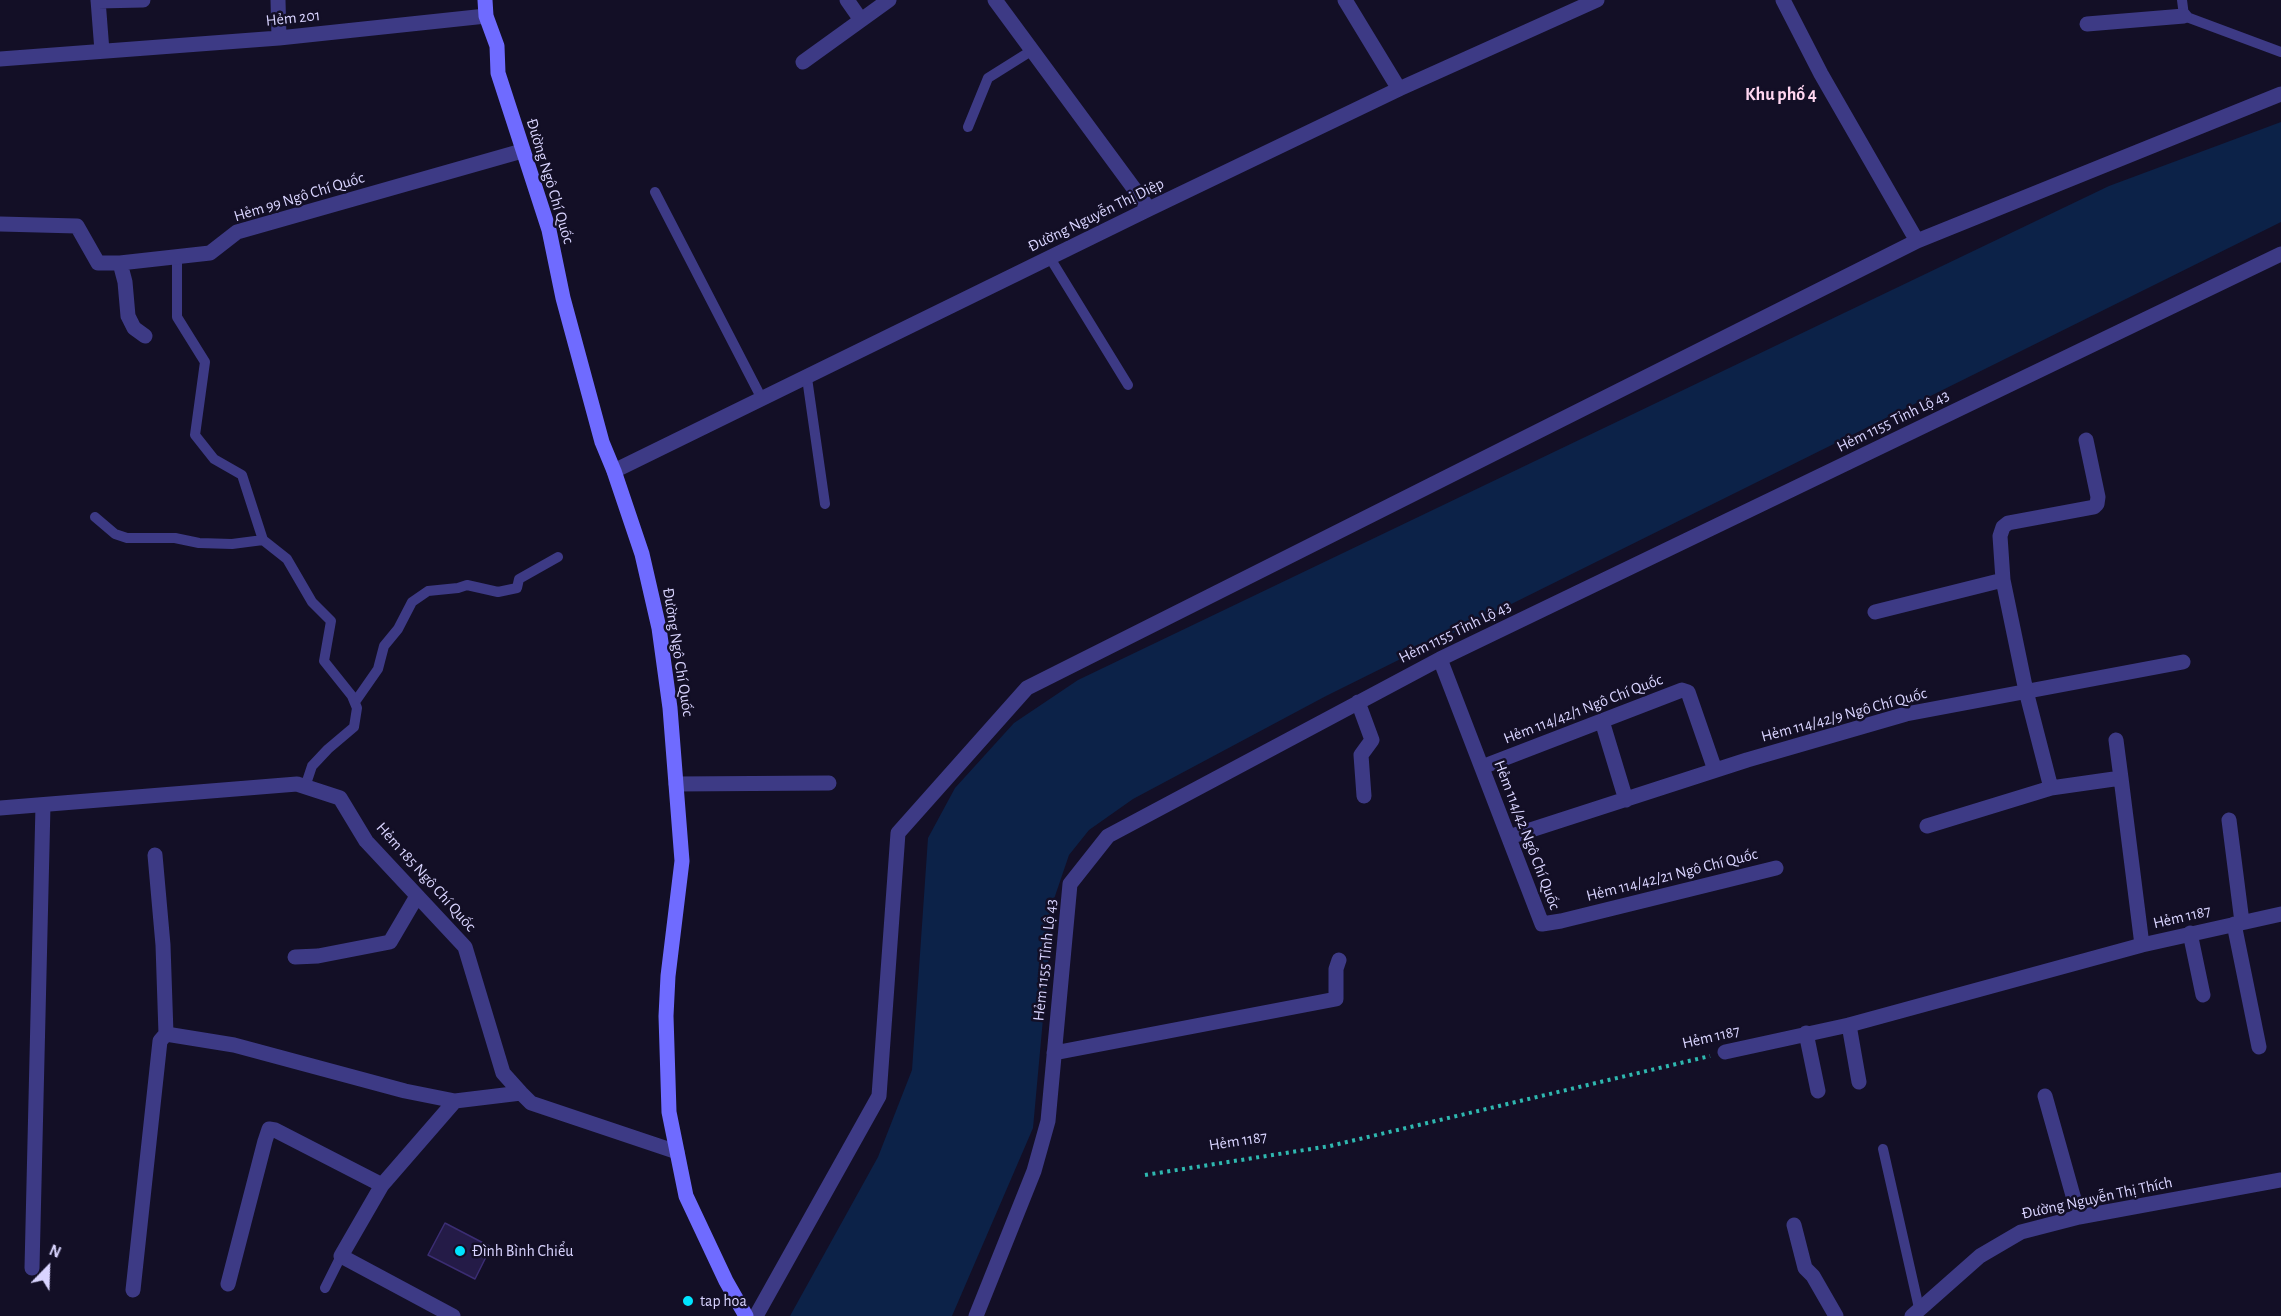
<!DOCTYPE html>
<meta charset="utf-8">
<style>
body{margin:0}
#map{position:relative;width:2281px;height:1316px;overflow:hidden;background:#130f26;font-family:"Alegreya Sans",sans-serif}
canvas{display:block}
.north{position:absolute;left:18px;top:1238px;width:60px;height:60px;-webkit-text-stroke:4px #130f26;paint-order:stroke;rotate:23deg;font-size:16px;font-weight:700;line-height:24px;text-align:center;color:#d9d4ff}
.north::after{content:'';display:block;margin:auto;width:21px;height:27px;background:#d9d4ff;clip-path:polygon(50% 0,100% 100%,50% 72%,0 100%)}
</style>
<div id="map">
<canvas width="2281" height="1316"></canvas>
<div class="north">N</div>
</div>
<script>
const ctx = document.querySelector('canvas').getContext('2d');
ctx.lineJoin = 'round';
function fillPath(path, color) {
  ctx.fillStyle = color;
  ctx.fill(path, 'evenodd');
}
function shape(rows) {
  const path = new Path2D();
  for (const r of rows) {
    path.moveTo(r[0], r[1]);
    for (let i = 2; i < r.length; i += 2) path.lineTo(r[i], r[i + 1]);
  }
  return path;
}
function stroke(path, color, width, dash) {
  ctx.strokeStyle = color;
  ctx.lineWidth = width;
  ctx.lineCap = dash ? 'butt' : 'round';
  ctx.setLineDash(dash || []);
  ctx.stroke(path);
}
function label(font, color, halo, rows, align = 'center') {
  ctx.font = font + ' "Alegreya Sans",sans-serif';
  ctx.lineWidth = 5;
  ctx.setLineDash([]);
  ctx.textBaseline = 'middle';
  ctx.strokeStyle = halo;
  ctx.fillStyle = color;
  for (const [text, x, y, turn = 0] of rows) {
    ctx.save();
    ctx.translate(x, y);
    ctx.rotate((+turn || 0) * Math.PI / 180);
    ctx.textAlign = isNaN(turn) ? turn : align;
    if (halo) ctx.strokeText(text, 0, 0);
    ctx.fillText(text, 0, 0);
    ctx.restore();
  }
}
fillPath(shape([
 [2281,122,2281,222,1326,696,1133,799,1089,830,1069,855,1054,899,1033,1128,952,1316,790,1316,878,1157,912,1070,928,838,955,788,1014,723,1078,680,2109,186]
]), '#0c2248');
const building = shape([
 [445,1223,491,1247,475,1279,428,1255,445,1223]
]);
fillPath(building, '#241b47');
stroke(building, '#3b2d73', 1.5);
stroke(shape([
 [1145,1175,1330,1146,1710,1056]
]), '#2fb8b0', 4, [3, 4.5]);
stroke(shape([
 [2182,0,2184,16,2281,52],
 [968,127,988,78,1031,51],
 [655,192,762,399],
 [177,256,177,317,205,362,195,435,214,459,242,475,263,540,287,559,312,602,331,621,324,661,352,696,357,708,354,727,328,749,312,766,305,787],
 [1050,258,1128,385],
 [807,378,825,504],
 [95,517,115,534,127,538,175,538,199,543,232,544,263,540],
 [355,702,378,669,384,646,398,629,412,602,428,591,458,588,467,585,498,592,517,588,519,579,558,557],
 [1883,1149,1919,1308],
 [325,1288,341,1256]
]), '#3d3a85', 10);
stroke(shape([
 [98,0,102,51],
 [278,0,279,38],
 [847,0,861,20],
 [995,0,1149,209],
 [1345,0,1399,89],
 [1783,0,1821,74,1917,241],
 [98,1,143,0],
 [2087,24,2184,16],
 [0,59,279,38,486,16],
 [803,62,889,0],
 [0,224,77,226,98,263,120,263,210,253,237,232,522,151],
 [120,263,125,282,128,316,134,328,145,336],
 [614,471,1149,209,1399,89,1597,0],
 [2003,580,2000,536,2003,527,2008,523,2094,507,2097,504,2098,497,2086,440],
 [1875,612,2003,580,2026,691,2051,788,1927,826],
 [1440,659,1542,924,1561,921,1776,868],
 [1358,702,1372,740,1361,755,1364,796],
 [1602,721,1626,800],
 [2116,740,2121,778],
 [1482,767,1682,690,1688,692,1715,770],
 [676,784,829,783],
 [2051,788,2121,778,2142,945],
 [0,808,297,784,340,798,366,841,465,947,503,1073,521,1093,531,1103,677,1152],
 [2229,820,2242,922],
 [1509,837,1747,760,1906,714,2183,662],
 [155,855,163,945,166,1034],
 [2234,924,2259,1047],
 [2190,933,2203,995],
 [295,957,318,956,390,942,417,896],
 [1849,1025,1859,1082],
 [1806,1033,1818,1091],
 [1725,1052,1849,1025,2142,945,2281,914],
 [1054,1053,1336,999,1336,969,1339,960],
 [2045,1096,2079,1217],
 [1794,1225,1805,1268,1813,1276,1836,1316],
 [32,1268,43,805],
 [228,1284,265,1141,269,1129,275,1130,382,1185],
 [133,1290,160,1041,166,1034,234,1045,405,1091,455,1101,521,1093],
 [453,1316,341,1256,382,1185,455,1101],
 [756,1316,879,1096,898,833,1027,688,1917,241,2281,94],
 [976,1316,1034,1171,1048,1121,1070,884,1108,836,1440,659,2281,254],
 [1912,1316,1980,1256,2021,1232,2079,1217,2281,1180]
]), '#3d3a85', 15);
stroke(shape([
 [485,0,486,16,497,46,498,73,549,230,563,298,602,442,614,471,642,554,659,628,670,708,682,861,668,976,666,1016,669,1112,686,1196,726,1281,746,1316]
]), '#6f6bff', 15);
for (const [x, y, r, color] of [
 [460,1251,6,"#00e5ff"],
 [688,1301,6,"#00e5ff"]
]) {
  const dot = new Path2D();
  dot.arc(x, y, r, 0, 2 * Math.PI);
  ctx.fillStyle = color;
  ctx.fill(dot);
  stroke(dot, '#130f26', 2);
}
label('16px', '#d9d4ff', '#130f26', [
 ["Hẻm 201",293,18,-6],
 ["Đường Ngô Chí Quốc",550,181,73],
 ["Hẻm 99 Ngô Chí Quốc",299,197,-17],
 ["Đường Nguyễn Thị Diệp",1096,215,-26],
 ["Hẻm 1155 Tỉnh Lộ 43",1893,421,-26],
 ["Hẻm 1155 Tỉnh Lộ 43",1455,632,-26],
 ["Đường Ngô Chí Quốc",678,652,81],
 ["Hẻm 114/42/1 Ngô Chí Quốc",1583,709,-21],
 ["Hẻm 114/42/9 Ngô Chí Quốc",1844,715,-15],
 ["Hẻm 114/42 Ngô Chí Quốc",1527,835,69],
 ["Hẻm 114/42/21 Ngô Chí Quốc",1672,875,-14],
 ["Hẻm 185 Ngô Chí Quốc",426,877,48],
 ["Hẻm 1187",2182,917,-13],
 ["Hẻm 1155 Tỉnh Lộ 43",1045,960,-84],
 ["Hẻm 1187",1711,1037,-13],
 ["Hẻm 1187",1238,1141,-9],
 ["Đường Nguyễn Thị Thích",2097,1198,-12]
]);
label('16px', '#d9d4ff', '#130f26', [
 ["Đình Bình Chiểu",472,1251],
 ["tap hoa",700,1301]
], 'left');
label('bold 18px', '#ffd6f0', '#130f26', [
 ["Khu phố 4",1781,95]
]);
</script>
